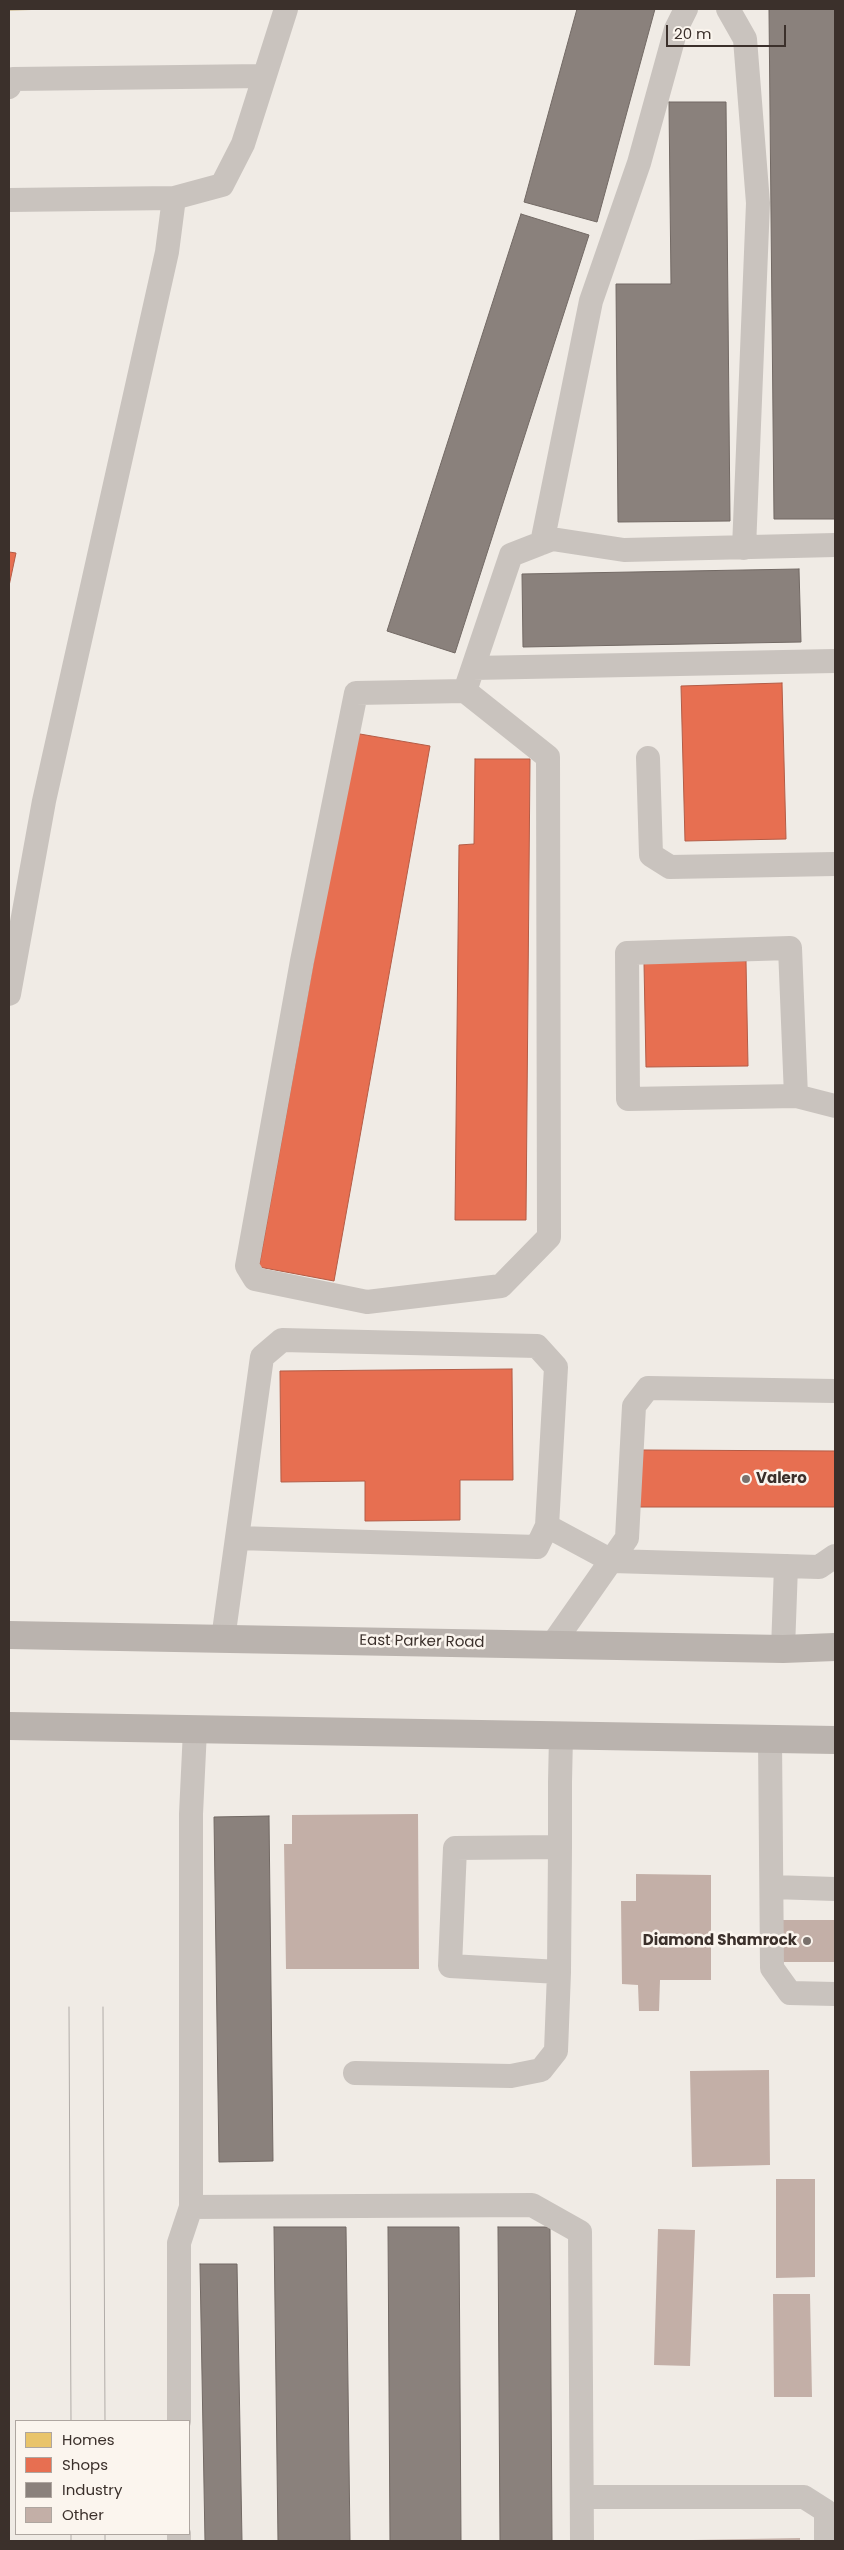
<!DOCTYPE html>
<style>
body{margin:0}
#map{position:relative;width:844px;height:2550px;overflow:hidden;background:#f0ebe5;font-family:Poppins,sans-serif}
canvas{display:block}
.frame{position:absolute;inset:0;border:10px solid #3b302b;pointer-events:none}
.legend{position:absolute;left:15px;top:2420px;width:175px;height:115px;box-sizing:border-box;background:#fbf5ee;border:1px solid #aea6a0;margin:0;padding:6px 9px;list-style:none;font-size:15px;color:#3b302b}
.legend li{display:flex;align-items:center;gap:10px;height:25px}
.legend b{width:25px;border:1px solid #aea6a0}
.scale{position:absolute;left:666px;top:25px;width:120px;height:22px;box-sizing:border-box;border:2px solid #3b302b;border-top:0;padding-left:6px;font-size:15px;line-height:18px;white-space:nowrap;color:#3b302b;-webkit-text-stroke:4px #fbf5ee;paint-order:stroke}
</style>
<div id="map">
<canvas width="844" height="2550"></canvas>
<div class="frame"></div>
<ul class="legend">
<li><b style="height:14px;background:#e9c46a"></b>Homes</li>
<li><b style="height:14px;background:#e76f51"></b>Shops</li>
<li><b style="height:14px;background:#8a817c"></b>Industry</li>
<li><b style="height:14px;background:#c3afa7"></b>Other</li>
</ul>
<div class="scale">20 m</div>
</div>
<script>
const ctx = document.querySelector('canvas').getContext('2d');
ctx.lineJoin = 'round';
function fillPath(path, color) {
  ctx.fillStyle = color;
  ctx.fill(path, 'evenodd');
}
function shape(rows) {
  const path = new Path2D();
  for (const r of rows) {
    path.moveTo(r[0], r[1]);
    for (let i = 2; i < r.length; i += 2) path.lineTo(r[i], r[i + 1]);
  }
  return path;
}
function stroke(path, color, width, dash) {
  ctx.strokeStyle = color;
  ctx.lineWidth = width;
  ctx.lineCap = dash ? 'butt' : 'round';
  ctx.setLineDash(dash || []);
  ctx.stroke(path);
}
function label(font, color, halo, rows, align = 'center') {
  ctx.font = font + ' Poppins,sans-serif';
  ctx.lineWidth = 5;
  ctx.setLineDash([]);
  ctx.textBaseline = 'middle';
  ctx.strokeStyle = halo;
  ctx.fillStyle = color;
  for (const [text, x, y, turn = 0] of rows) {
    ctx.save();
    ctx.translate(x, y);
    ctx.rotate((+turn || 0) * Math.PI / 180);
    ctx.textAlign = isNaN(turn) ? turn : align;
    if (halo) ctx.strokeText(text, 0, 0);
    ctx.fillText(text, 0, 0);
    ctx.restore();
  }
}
const homes = shape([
 [9,9,54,9,9,10,9,9]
]);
fillPath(homes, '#e9c46a');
stroke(homes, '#b59857', 1);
const shops = shape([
 [9,552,16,553,9,586,9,552],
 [782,683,786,839,685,841,681,686,782,683],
 [354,733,430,746,334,1281,259,1267,354,733],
 [475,759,530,759,526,1220,455,1220,459,845,474,844,475,759],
 [746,961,748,1066,646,1067,644,963,746,961],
 [512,1369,513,1480,460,1480,460,1520,365,1521,365,1481,281,1482,280,1371,512,1369],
 [640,1450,835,1451,835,1507,640,1507,640,1450]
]);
fillPath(shops, '#e76f51');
stroke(shops, '#b35c46', 1);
const industry = shape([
 [577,9,655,9,597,222,524,202,577,9],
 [769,9,835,9,835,519,774,519,769,9],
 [669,102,726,102,730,521,618,522,616,284,671,284,669,102],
 [521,214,589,235,455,653,387,631,521,214],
 [799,569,801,642,523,647,522,574,799,569],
 [269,1816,273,2161,219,2162,214,1817,269,1816],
 [274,2227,346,2227,350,2541,278,2541,274,2227],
 [388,2227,459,2227,461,2541,390,2541,388,2227],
 [498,2227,550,2227,552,2541,500,2541,498,2227],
 [200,2264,237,2264,242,2541,205,2541,200,2264]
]);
fillPath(industry, '#8a817c');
stroke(industry, '#726964', 1);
fillPath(shape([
 [418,1814,419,1969,286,1969,284,1844,292,1844,292,1815],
 [636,1874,711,1875,711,1980,660,1980,659,2011,639,2011,638,1985,622,1984,621,1901,636,1901],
 [779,1920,835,1920,835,1962,779,1962],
 [769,2070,770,2165,692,2167,690,2071],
 [776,2179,815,2179,815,2277,776,2278],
 [658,2229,695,2230,690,2366,654,2365],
 [773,2294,810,2294,812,2397,774,2397],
 [800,2538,800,2541,693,2541,693,2540]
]), '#c3afa7');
stroke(shape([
 [728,9,745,39,758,203,744,548],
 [9,87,13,79,264,76],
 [9,200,174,198,222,185,243,144,286,9],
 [542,543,591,301,639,163,676,29,686,9],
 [473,668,835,661],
 [465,691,548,757,549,1237,501,1286,367,1302,255,1279,247,1266,302,961,356,693,465,691],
 [465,691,511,555,552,539,624,550,835,545],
 [648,758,651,855,670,867,835,864],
 [9,994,44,801,167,252,174,198],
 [796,1096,790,948,627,953,628,1099,796,1096,835,1106],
 [547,1526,612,1561,819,1567,835,1556],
 [223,1639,262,1357,282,1340,537,1346,556,1367,547,1526,537,1547,237,1538],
 [552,1645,627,1538,634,1406,648,1388,835,1391],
 [783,1649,786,1566],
 [770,1739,772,1968,790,1993,835,1994],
 [560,1847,455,1848,450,1966,559,1972,560,1847,560,1782,561,1736],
 [772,1887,835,1889],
 [355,2073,511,2076,541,2070,556,2051,559,1972],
 [191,2207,532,2205,580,2232,582,2541],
 [179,2421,179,2243,191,2207,191,1814,195,1730],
 [582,2497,804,2497,826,2511,826,2541],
 [179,2541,179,2534]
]), '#c9c3be', 24);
stroke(shape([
 [9,1635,783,1649,835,1647],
 [9,1726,835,1740]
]), '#bab3ae', 28);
stroke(shape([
 [69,2007,71,2421],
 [103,2007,105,2421],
 [71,2534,71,2541],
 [105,2534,105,2541]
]), '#b1aca8', 1);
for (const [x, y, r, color] of [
 [746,1479,5,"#7a716c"],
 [807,1941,5,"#7a716c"]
]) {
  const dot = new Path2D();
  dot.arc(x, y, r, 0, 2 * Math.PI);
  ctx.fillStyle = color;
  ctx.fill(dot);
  stroke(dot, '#fbf5ee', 2);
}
label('bold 15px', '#3b302b', '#fbf5ee', [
 ["Valero",756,1479],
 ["Diamond Shamrock",797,1941,"right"]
], 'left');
label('15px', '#3b302b', '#fbf5ee', [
 ["East Parker Road",422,1642,1]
]);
</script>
